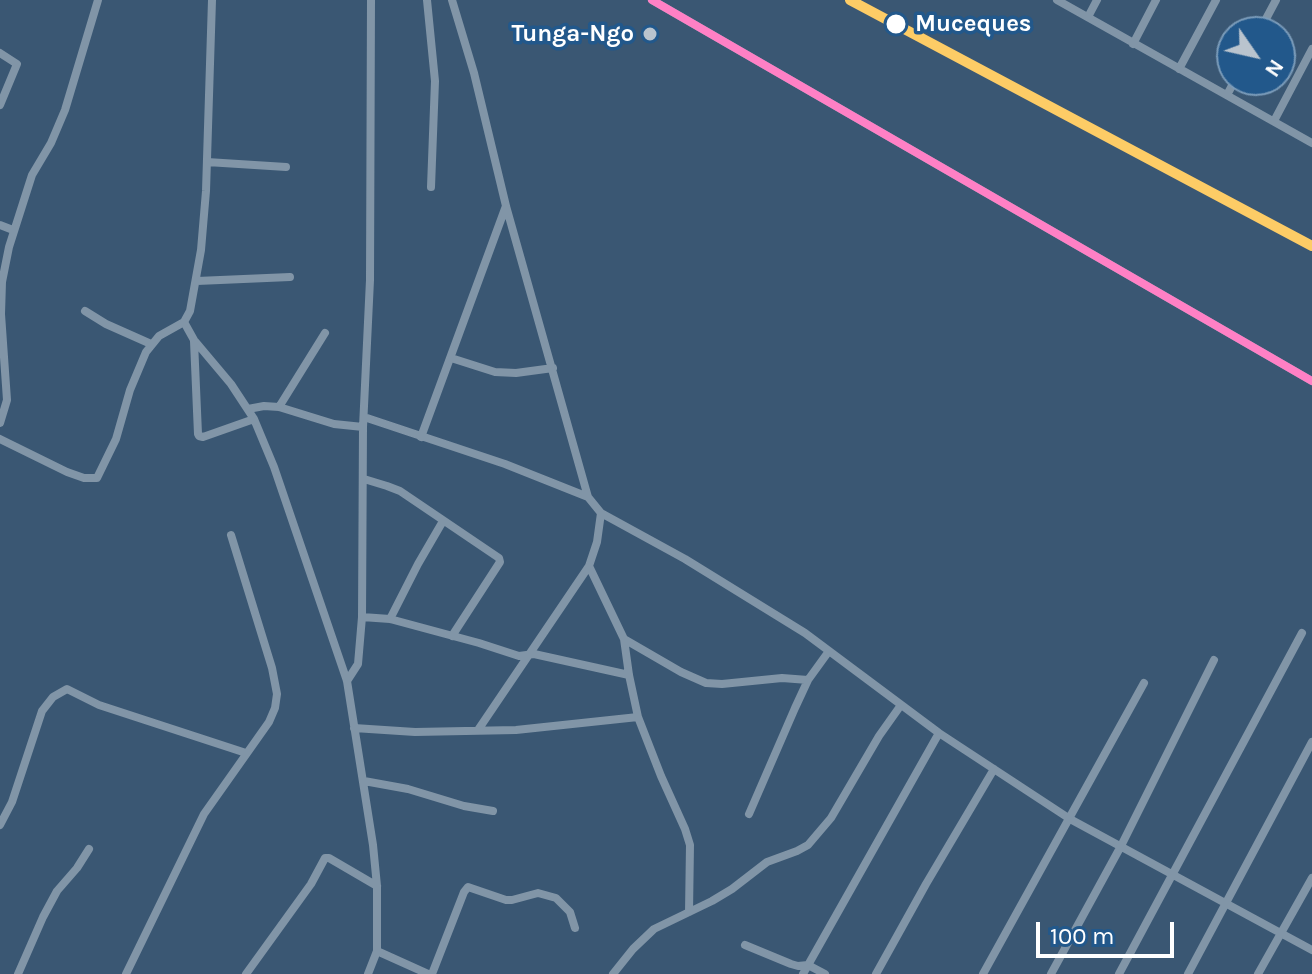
<!DOCTYPE html>
<style>
body{margin:0}
#map{position:relative;width:1312px;height:974px;overflow:hidden;background:#3a5773;font-family:Karla,sans-serif}
canvas{display:block}
.north{position:absolute;left:1216px;top:16px;width:80px;height:80px;box-sizing:border-box;background:#22588b;border:2px solid #7a9bb9;border-radius:50%;rotate:124deg;font-size:22px;font-weight:700;line-height:32px;text-align:center;color:#fff}
.north::after{content:'';display:block;margin:auto;width:28px;height:36px;background:#bac4ce;clip-path:polygon(50% 0,100% 100%,50% 72%,0 100%)}
.scale{position:absolute;left:1036px;top:922px;width:138px;height:36px;box-sizing:border-box;border:4px solid #fff;border-top:0;padding-left:10px;font-size:24px;line-height:28px;white-space:nowrap;color:#fff;-webkit-text-stroke:6px #22588b;paint-order:stroke}
</style>
<div id="map">
<canvas width="1312" height="974"></canvas>
<div class="north">N</div>
<div class="scale">100 m</div>
</div>
<script>
const ctx = document.querySelector('canvas').getContext('2d');
ctx.lineJoin = 'round';
function shape(rows) {
  const path = new Path2D();
  for (const r of rows) {
    path.moveTo(r[0], r[1]);
    for (let i = 2; i < r.length; i += 2) path.lineTo(r[i], r[i + 1]);
  }
  return path;
}
function stroke(path, color, width, dash) {
  ctx.strokeStyle = color;
  ctx.lineWidth = width;
  ctx.lineCap = dash ? 'butt' : 'round';
  ctx.setLineDash(dash || []);
  ctx.stroke(path);
}
function label(font, color, halo, rows, align = 'center') {
  ctx.font = font + ' Karla,sans-serif';
  ctx.lineWidth = 7;
  ctx.setLineDash([]);
  ctx.textBaseline = 'middle';
  ctx.strokeStyle = halo;
  ctx.fillStyle = color;
  for (const [text, x, y, turn = 0] of rows) {
    ctx.save();
    ctx.translate(x, y);
    ctx.rotate((+turn || 0) * Math.PI / 180);
    ctx.textAlign = isNaN(turn) ? turn : align;
    if (halo) ctx.strokeText(text, 0, 0);
    ctx.fillText(text, 0, 0);
    ctx.restore();
  }
}
stroke(shape([
 [427,0,435,81,431,187],
 [452,0,474,73,506,206,588,497,601,513,685,559,805,633,939,733,1070,819,1312,950],
 [652,0,1312,381],
 [1057,0,1312,143],
 [1088,17,1097,0],
 [1259,32,1276,0],
 [1133,44,1156,0],
 [0,53,17,64,0,105],
 [1179,69,1216,0],
 [1227,95,1235,80],
 [1274,121,1312,49],
 [207,162,286,167],
 [0,225,13,230],
 [197,281,290,277],
 [85,311,106,324,151,344],
 [184,322,194,340,231,384,254,419,274,467,347,681,373,845,377,886,377,951,368,974],
 [194,341,198,434,199,436,203,437,254,419],
 [451,358,495,372,516,373,553,368],
 [279,407,325,333],
 [248,409,264,406,279,407,334,424,363,427],
 [364,417,505,464,588,497],
 [0,423,7,400,1,314,2,282,9,247,32,175,51,143,65,110,98,0],
 [421,437,506,206],
 [0,439,67,472,84,478,97,478,116,439,130,390,146,352,159,336,184,322,190,311,201,250,206,191,212,0],
 [364,479,387,486,400,491,499,558,500,562,452,636],
 [589,566,624,639,629,675,638,717,661,776,685,829,690,845,689,912],
 [362,617,390,619,479,643,519,656,534,654,629,675],
 [390,619,418,564,443,521],
 [624,639,681,672,706,683,722,684,782,678,808,680],
 [347,681,358,664,362,617,363,427,370,280,371,0],
 [354,728,415,732,516,730,638,717],
 [478,730,589,566,597,542,601,513],
 [364,781,408,789,464,806,493,811],
 [749,814,795,708,808,680,829,651],
 [0,825,12,802,42,711,53,697,67,689,99,705,246,753],
 [745,945,791,964,798,966,808,965,825,974],
 [377,951,428,974],
 [18,974,43,917,57,891,77,868,89,849],
 [126,974,204,814,269,722,275,708,277,694,272,668,231,535],
 [246,974,311,884,325,858,329,858,377,886],
 [432,974,464,892,468,887,506,900,512,900,538,893,556,898,570,912,575,928],
 [613,974,633,949,654,929,712,901,732,889,767,862,797,851,808,845,831,818,879,736,901,705],
 [803,974,939,733],
 [876,974,926,884,994,769],
 [983,974,1144,683],
 [1051,974,1121,846,1214,660],
 [1119,974,1302,633],
 [1188,974,1312,742],
 [1258,974,1312,878]
]), '#8195a7', 8);
stroke(shape([
 [850,0,1312,246]
]), '#8193a6', 3, [14, 6]);
stroke(shape([
 [652,0,1312,381]
]), '#ff80c5', 8);
stroke(shape([
 [850,0,1312,246]
]), '#fdcc66', 10);
for (const [x, y, r, color] of [
 [896,24,11,"#fff"],
 [650,34,8,"#bac4ce"]
]) {
  const dot = new Path2D();
  dot.arc(x, y, r, 0, 2 * Math.PI);
  ctx.fillStyle = color;
  ctx.fill(dot);
  stroke(dot, '#22588b', 3);
}
label('bold 24px', '#fff', '#22588b', [
 ["Muceques",915,24]
], 'left');
label('bold 24px', '#fff', '#22588b', [
 ["Tunga-Ngo",634,34]
], 'right');
</script>
